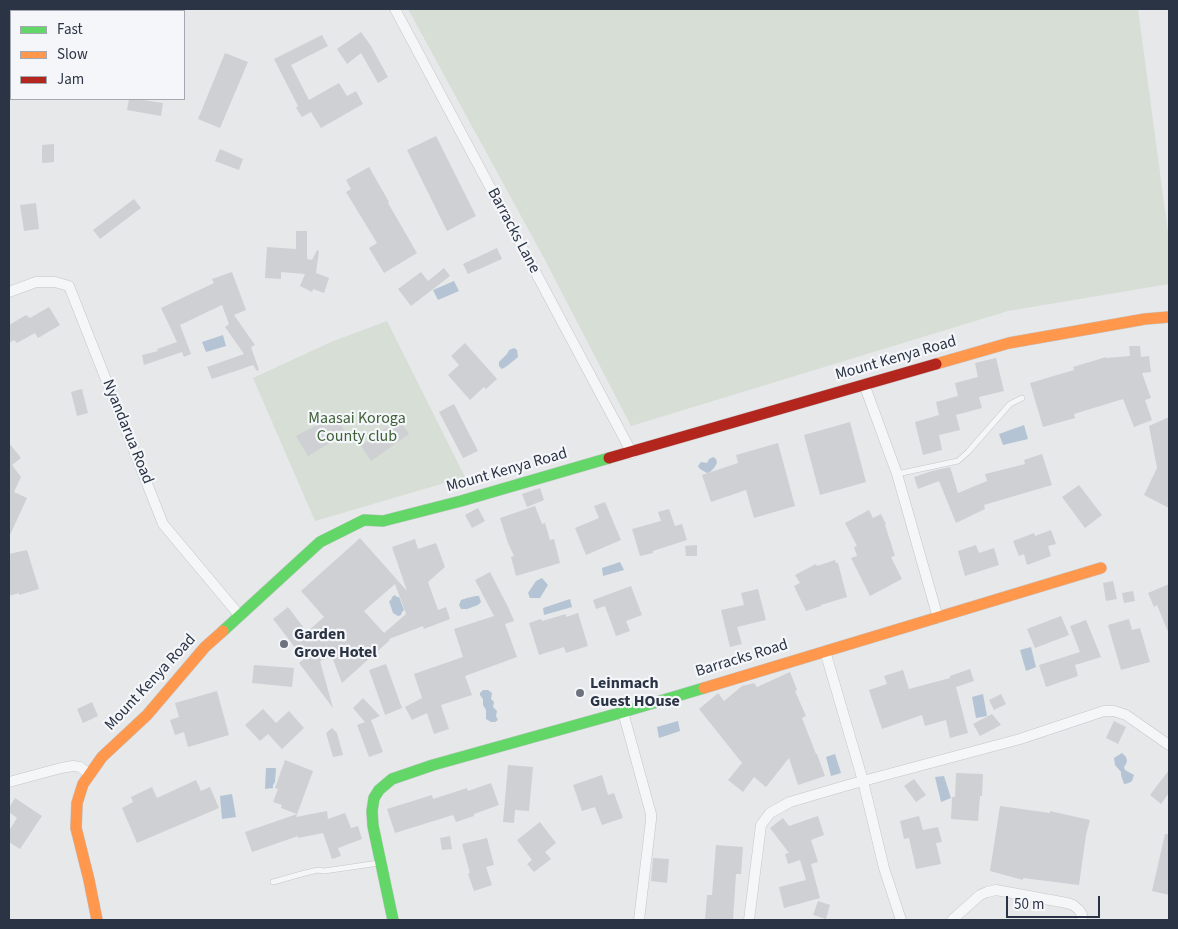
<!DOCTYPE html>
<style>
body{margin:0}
#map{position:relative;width:1178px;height:929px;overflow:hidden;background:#e6e8ea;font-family:"Source Sans 3",sans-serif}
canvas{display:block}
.frame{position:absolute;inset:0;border:10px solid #2b3445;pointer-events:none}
.legend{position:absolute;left:10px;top:10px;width:175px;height:90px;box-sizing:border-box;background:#f4f6f9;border:1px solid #a4a8b1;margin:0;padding:6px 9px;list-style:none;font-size:15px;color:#2b3445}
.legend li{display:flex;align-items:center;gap:10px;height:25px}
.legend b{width:25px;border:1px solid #a4a8b1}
.scale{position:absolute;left:1006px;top:896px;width:94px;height:22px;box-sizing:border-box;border:2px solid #2b3445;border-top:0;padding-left:6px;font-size:15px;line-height:18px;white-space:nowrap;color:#2b3445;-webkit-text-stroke:4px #f4f6f9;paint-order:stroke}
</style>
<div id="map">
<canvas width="1178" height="929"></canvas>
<div class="frame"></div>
<ul class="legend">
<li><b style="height:6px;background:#63d668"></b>Fast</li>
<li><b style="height:6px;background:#ff974d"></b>Slow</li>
<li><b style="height:6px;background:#b3261e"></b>Jam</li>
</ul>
<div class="scale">50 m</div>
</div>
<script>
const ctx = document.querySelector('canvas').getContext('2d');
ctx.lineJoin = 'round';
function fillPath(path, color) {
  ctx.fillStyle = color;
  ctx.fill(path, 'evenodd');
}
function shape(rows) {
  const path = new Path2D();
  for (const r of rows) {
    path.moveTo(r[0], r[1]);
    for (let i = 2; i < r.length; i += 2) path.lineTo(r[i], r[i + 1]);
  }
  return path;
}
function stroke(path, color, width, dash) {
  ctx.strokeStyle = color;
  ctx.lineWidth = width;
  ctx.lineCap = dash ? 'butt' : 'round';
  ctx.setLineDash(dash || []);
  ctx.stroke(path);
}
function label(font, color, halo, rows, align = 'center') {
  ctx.font = font + ' "Source Sans 3",sans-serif';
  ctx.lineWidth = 4.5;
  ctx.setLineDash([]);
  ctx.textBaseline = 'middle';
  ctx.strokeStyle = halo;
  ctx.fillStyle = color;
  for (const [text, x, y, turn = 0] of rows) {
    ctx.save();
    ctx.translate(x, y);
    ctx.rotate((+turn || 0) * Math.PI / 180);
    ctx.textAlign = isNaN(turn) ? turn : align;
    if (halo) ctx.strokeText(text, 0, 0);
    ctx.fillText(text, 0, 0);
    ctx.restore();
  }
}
fillPath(shape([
 [408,9,1138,9,1169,240,1169,284,1008,311,631,426,545,260],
 [387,321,465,477,315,521,253,378,331,342]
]), '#d6ded6');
fillPath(shape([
 [454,281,459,291,438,300,433,290],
 [223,335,226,346,206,352,202,342],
 [514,348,517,350,518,357,507,366,502,369,499,366,499,362,507,354,509,350],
 [1024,425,1028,439,1003,445,999,434],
 [713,457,716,459,717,463,714,468,710,472,707,473,700,469,698,466,701,462,707,463,709,459],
 [620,562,624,570,603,576,602,568],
 [542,578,548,585,540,598,530,598,528,593,536,581],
 [395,595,397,597,399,597,404,610,402,612,401,615,398,616,393,613,389,601,391,600,392,597],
 [476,596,479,596,481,602,478,605,467,609,461,609,459,605,461,600,467,598],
 [570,599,572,607,544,615,543,608],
 [1031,647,1036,667,1026,671,1020,650],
 [483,690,488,690,492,693,491,699,494,702,493,707,497,711,496,716,498,720,495,722,491,722,486,719,486,710,483,705,483,699,480,695,480,693],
 [983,694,987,716,976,718,972,697],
 [678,721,680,731,659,738,657,727],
 [1122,753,1126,757,1127,761,1126,764,1124,767,1125,770,1134,775,1132,781,1129,783,1124,784,1121,775,1121,772,1115,765,1114,758],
 [835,754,841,773,831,776,826,757],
 [266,768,276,768,275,782,273,785,273,788,265,789],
 [944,776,951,798,941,802,935,777],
 [232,794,236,817,222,819,220,796]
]), '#b4c4d5');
fillPath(shape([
 [361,32,371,46,388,77,378,83,361,53,347,64,337,49],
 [322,35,328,46,291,65,309,100,339,83,347,96,356,91,363,104,321,128,311,112,302,117,296,108,298,106,274,59],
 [225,53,248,62,220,128,198,119],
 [129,99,137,99,163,103,161,116,127,110],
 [436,136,476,216,447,231,407,150],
 [54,144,54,162,42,163,42,145],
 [220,149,243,159,239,170,215,161],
 [369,167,389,202,388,203,417,253,384,273,369,248,377,243,346,192,351,189,346,180],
 [134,199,141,208,100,239,93,230],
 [36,203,39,229,24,231,20,205],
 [296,231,307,231,307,259,312,260,317,250,319,251,316,273,329,278,324,293,313,289,312,292,300,286,305,274,281,272,281,279,265,278,267,247,296,249],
 [497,248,502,259,468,274,463,264],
 [444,268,450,276,411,306,398,289,421,272,428,281],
 [232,272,246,310,234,315,255,345,251,347,259,370,257,371,253,365,212,379,207,367,244,354,225,327,229,324,222,305,180,325,191,354,184,357,182,352,144,365,142,355,158,351,157,349,177,342,161,308,214,283,212,279],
 [49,307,60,325,38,338,35,333,17,343,14,340,9,343,9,325,26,315,30,318],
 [465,343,497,379,486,389,484,387,470,400,448,375,459,365,451,356],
 [1129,346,1140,346,1141,357,1149,356,1151,372,1142,373,1151,398,1145,400,1152,420,1134,427,1123,399,1074,414,1075,418,1043,427,1030,383,1074,370,1073,367,1106,357,1106,358,1130,356],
 [996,358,1004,391,979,397,982,408,956,415,960,430,939,435,942,450,923,455,915,422,939,415,936,402,958,396,955,383,978,377,975,363],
 [82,389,88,413,77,416,71,392],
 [454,404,478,451,463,458,439,412],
 [335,416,346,433,308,456,296,436],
 [1169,417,1169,508,1144,495,1157,468,1149,426],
 [399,419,409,434,371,461,361,446],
 [850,422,866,482,820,495,804,435],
 [9,443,21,458,12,465,21,477,14,492,27,498,9,537],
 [778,443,795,506,754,518,746,490,711,502,702,475,738,463,736,455],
 [1042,454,1052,485,984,505,985,509,956,523,939,481,918,489,914,477,932,471,950,467,958,493,987,481,985,474,1025,464,1024,460],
 [1079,485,1102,515,1085,528,1062,497],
 [540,488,544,500,527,507,522,494],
 [605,502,621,540,586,555,575,528,599,518,594,506],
 [535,506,542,524,545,523,550,540,554,539,560,563,516,576,511,557,514,556,508,543,500,518],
 [478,508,485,521,472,528,465,515],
 [669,509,675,526,682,524,687,540,653,551,653,553,640,556,632,529,661,521,658,512],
 [869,510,873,518,881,514,886,524,885,525,895,556,891,557,902,579,870,596,851,558,857,556,854,547,857,546,845,523],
 [1051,530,1056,544,1048,546,1051,556,1027,565,1024,554,1019,556,1013,541,1034,533,1035,536],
 [360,538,407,591,392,547,415,539,418,549,436,543,445,567,428,582,438,610,446,607,450,619,424,629,423,626,389,639,390,640,342,683,332,657,320,661,333,708,299,663,304,659,273,619,288,607,307,632,324,617,301,591],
 [395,584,406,614,384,633,364,611],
 [697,545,697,556,686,556,685,546],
 [976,545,979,553,994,548,999,565,965,576,958,551],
 [27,550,39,589,19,595,19,593,9,596,9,554],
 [835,560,836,563,838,563,847,597,821,605,821,606,806,611,794,586,800,583,795,575,816,564,817,566],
 [490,572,509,609,514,621,505,624,517,657,465,676,472,695,441,705,449,729,434,734,427,713,412,720,405,707,422,698,414,674,463,657,454,629,494,616,475,580],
 [1113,581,1117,599,1106,601,1103,583],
 [1169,584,1169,634,1157,605,1154,607,1148,593],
 [631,586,642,615,626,621,630,631,616,636,605,606,596,609,593,600],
 [758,589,766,620,737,627,742,644,730,647,721,610,744,605,741,593],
 [1133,591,1135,601,1124,603,1122,593],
 [578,613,588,646,566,653,564,647,539,655,529,623,541,619,542,621,566,614,566,617],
 [1061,616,1069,635,1035,648,1027,629],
 [1129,619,1132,630,1140,628,1150,662,1121,670,1108,625],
 [1086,620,1101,657,1075,665,1078,676,1046,687,1039,665,1080,652,1070,626],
 [386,664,402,708,385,715,369,670],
 [254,665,294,668,292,687,252,683],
 [970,669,974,681,956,687,968,733,950,738,946,720,925,726,922,715,882,729,869,690,887,684,884,676,903,670,909,689,950,678,950,676],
 [790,672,797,690,795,691,806,716,802,718,816,754,817,754,825,776,798,785,789,758,766,787,754,777,743,792,728,780,742,763,699,709,717,694,718,693,724,701,742,686,754,683,757,687],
 [217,691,229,735,188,747,184,732,175,735,170,720,179,717,175,703],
 [1001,694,1006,704,994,710,989,700],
 [363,698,380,716,371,720,383,752,369,757,357,725,365,722,353,708],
 [92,702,98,716,83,723,77,709],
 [263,709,276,723,289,711,304,728,282,749,268,734,260,741,245,725],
 [992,714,1001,725,980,736,973,724],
 [1114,721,1126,727,1118,744,1106,738],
 [332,728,337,733,343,755,333,757,326,733],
 [285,760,313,771,296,817,327,811,328,819,345,813,351,828,358,826,362,839,338,848,341,856,332,859,323,833,298,838,298,836,252,852,245,832,297,814,281,808,282,805,273,802,278,789,275,788],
 [508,765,533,767,529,811,515,810,514,823,503,822],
 [1169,770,1169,793,1161,804,1150,795],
 [956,773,983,774,982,796,980,796,978,821,951,819,952,797,955,797],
 [602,775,608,795,614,793,623,818,602,825,595,807,582,811,573,785],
 [914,779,926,795,916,802,904,786],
 [196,780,201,791,210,787,219,808,137,843,122,808,133,802,131,797,152,787,157,798],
 [491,783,499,805,474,814,474,816,456,822,453,815,395,833,387,809,432,795,433,799,467,788,468,791],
 [15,798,42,816,20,849,9,842,9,831,17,818,9,812,9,808],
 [1000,806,1050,813,1050,811,1090,820,1086,835,1079,885,1023,878,1023,880,990,871],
 [818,816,824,835,811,840,818,862,811,864,820,898,784,908,779,887,806,880,800,860,788,864,785,854,789,853,770,828,783,818,789,826],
 [919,816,923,830,938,827,942,842,936,843,941,864,916,869,909,838,904,839,900,821],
 [540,822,556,843,545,852,551,859,534,872,527,864,532,860,517,840],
 [1165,834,1169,834,1169,895,1152,891],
 [450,836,452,849,442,850,440,838],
 [487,838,494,865,486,867,492,885,474,891,468,874,470,873,462,844],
 [716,845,743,847,741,874,736,874,733,920,705,920,707,895,712,895],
 [653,858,669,859,667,883,651,881],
 [818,901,830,905,826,919,813,915]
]), '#ced0d3');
const lane = shape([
 [897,474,958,461,968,452,1010,404,1022,398],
 [273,882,305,873,318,870,324,871,379,863]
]);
const street = shape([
 [395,9,632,453],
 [9,292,36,282,55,282,69,286,163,524,240,616],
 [864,384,897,474,938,618],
 [825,651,863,781,884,868,901,920],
 [623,712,651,814,651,820,639,920],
 [9,782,61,768,73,766,80,767,89,774],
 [749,920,761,825,770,813,790,802,848,785,1020,739,1104,711,1114,711,1126,715,1169,745],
 [952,920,980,895,987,892,996,890,1067,903,1073,905,1079,910,1082,915,1082,920]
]);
const fast = shape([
 [223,631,320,542,364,520,383,521,461,501,609,458],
 [393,920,373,826,372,811,374,798,379,790,392,779,433,765,623,712,704,688]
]);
const slow = shape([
 [936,364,1009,343,1145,319,1169,317],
 [704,688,1101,568],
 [97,920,89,880,76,828,77,803,83,784,102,757,147,715,205,647,223,631]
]);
const jam = shape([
 [609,458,936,364]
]);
stroke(lane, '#c4c6c8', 6);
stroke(street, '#c4c6c8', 11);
stroke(fast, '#c4c6c8', 12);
stroke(slow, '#c4c6c8', 12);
stroke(jam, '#c4c6c8', 12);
stroke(lane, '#f5f6f7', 5);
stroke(street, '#f5f6f7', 10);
stroke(fast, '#63d668', 11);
stroke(slow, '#ff974d', 11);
stroke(jam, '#b3261e', 11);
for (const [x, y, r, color] of [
 [284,644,5,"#6c737f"],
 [580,693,5,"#6c737f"]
]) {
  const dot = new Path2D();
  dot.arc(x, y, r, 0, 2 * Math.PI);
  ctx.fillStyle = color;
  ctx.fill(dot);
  stroke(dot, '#f4f6f9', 2);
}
label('16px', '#2b3445', '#f4f6f9', [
 ["Barracks Lane",513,231,62],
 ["Mount Kenya Road",896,359,-16],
 ["Nyandarua Road",127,432,68],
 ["Mount Kenya Road",507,471,-16],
 ["Barracks Road",742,659,-17],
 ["Mount Kenya Road",151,683,-47]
]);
label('16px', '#3f6138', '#f4f6f9', [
 ["Maasai Koroga",357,419],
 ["County club",357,437]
]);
label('bold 16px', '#2b3445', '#f4f6f9', [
 ["Garden",294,635],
 ["Grove Hotel",294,653],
 ["Leinmach",590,684],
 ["Guest HOuse",590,702]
], 'left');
</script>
